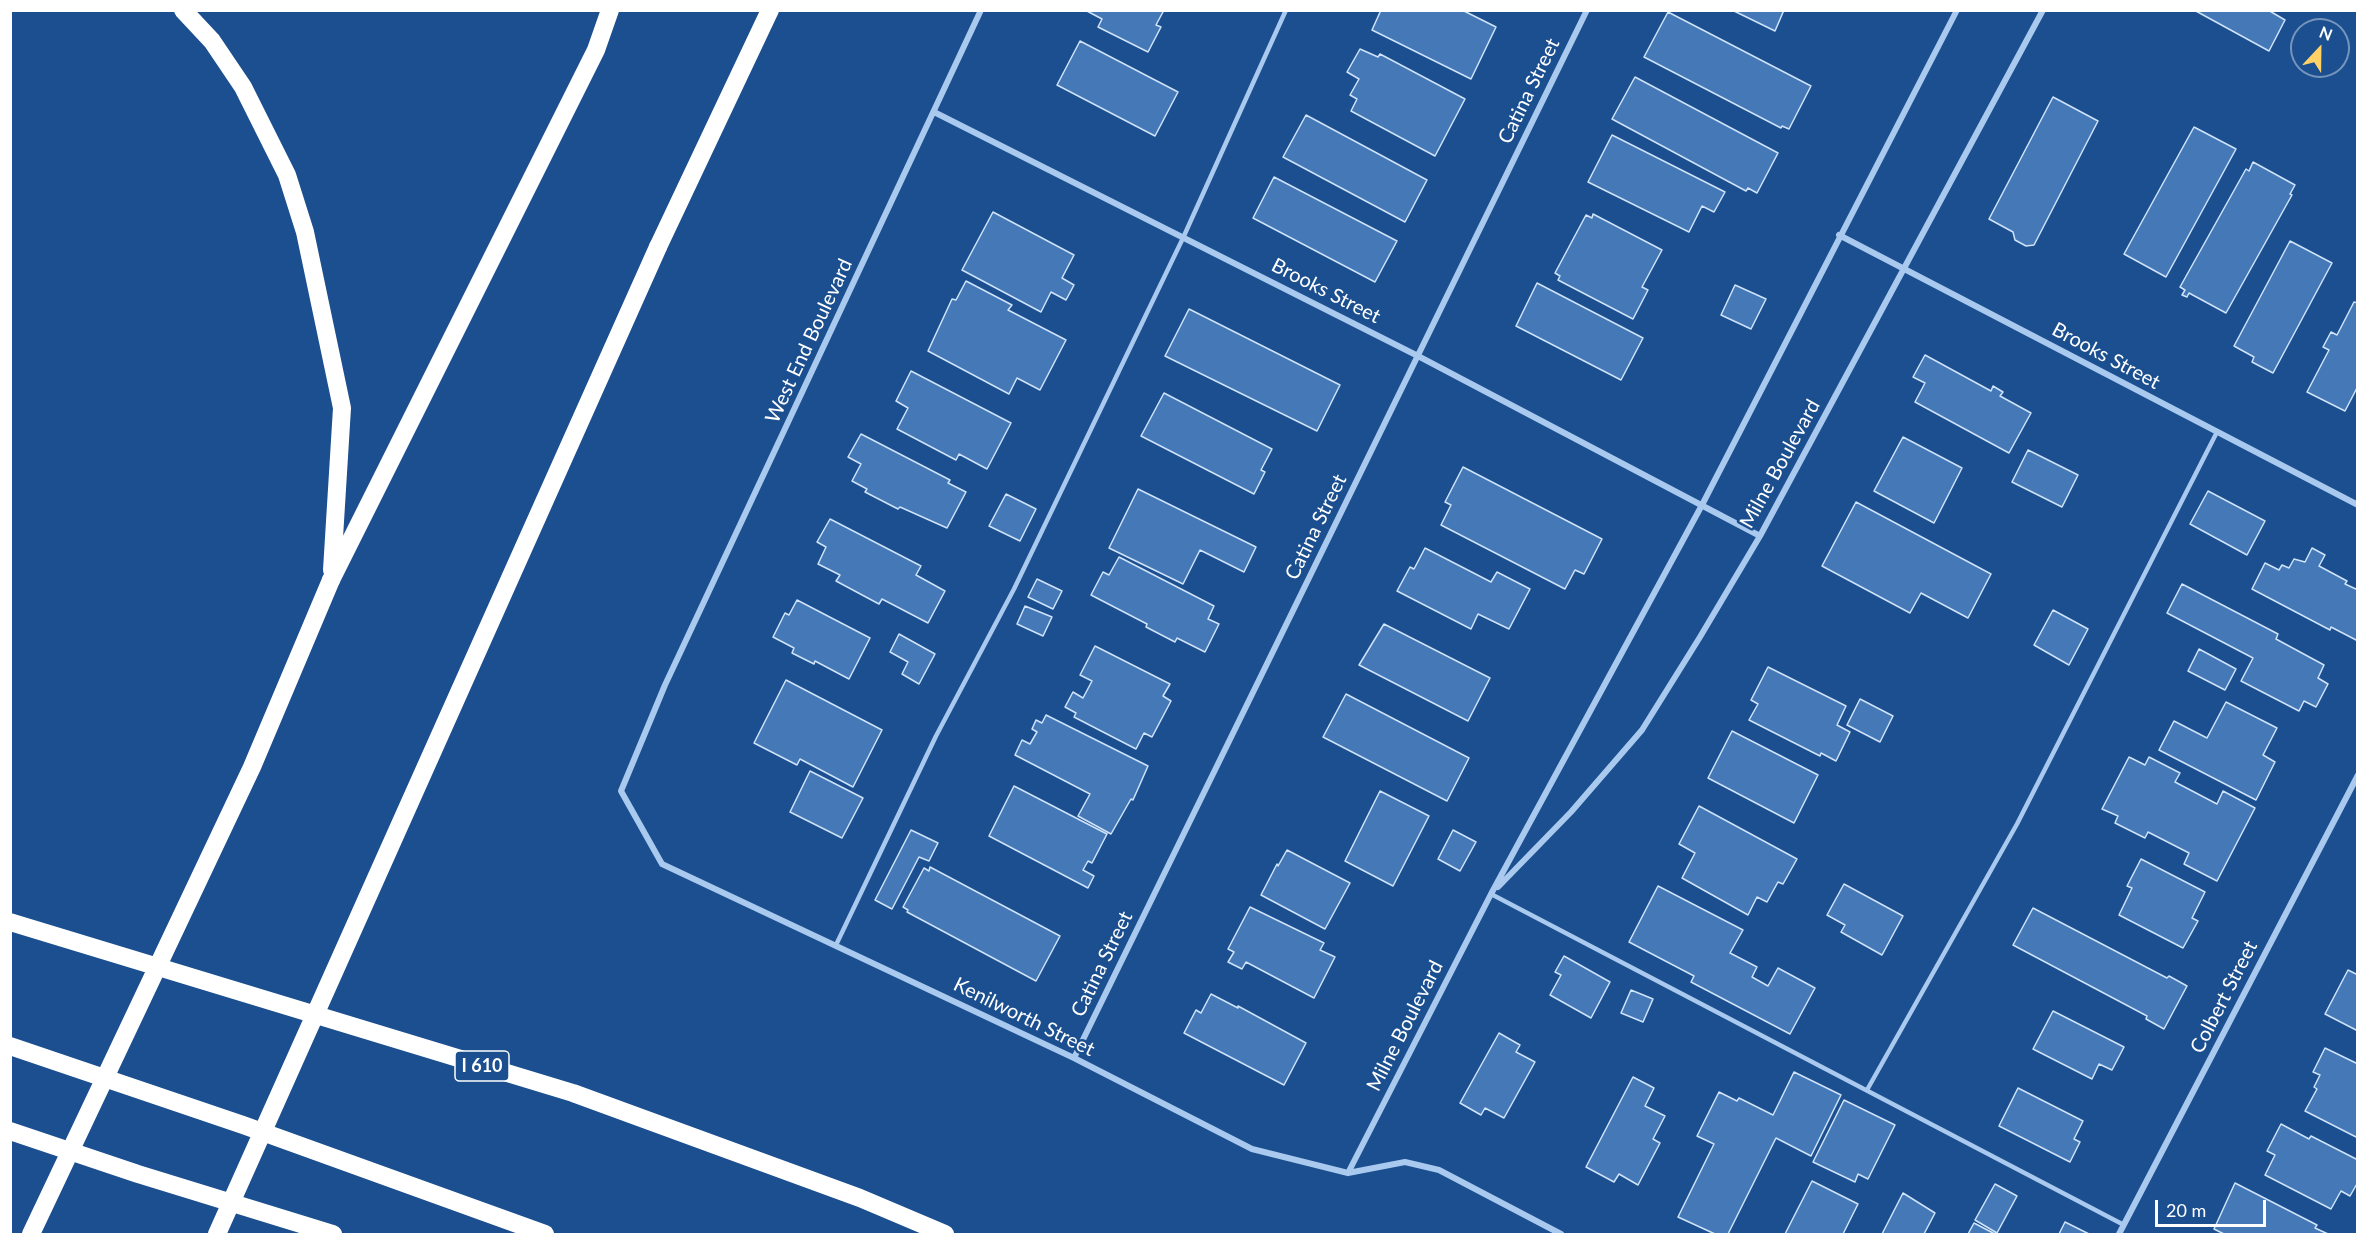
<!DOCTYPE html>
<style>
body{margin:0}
#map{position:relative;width:2368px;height:1245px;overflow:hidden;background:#1b4f8f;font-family:Lato,sans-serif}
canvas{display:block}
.frame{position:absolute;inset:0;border:12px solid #fff;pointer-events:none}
.north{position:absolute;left:2290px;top:18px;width:60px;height:60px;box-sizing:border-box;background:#1b4f8f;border:2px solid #7695bc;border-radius:50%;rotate:22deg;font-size:16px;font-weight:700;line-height:24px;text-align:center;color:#fff}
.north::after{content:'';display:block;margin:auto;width:21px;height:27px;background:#ffd166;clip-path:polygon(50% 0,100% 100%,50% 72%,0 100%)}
.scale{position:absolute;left:2155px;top:1200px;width:111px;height:27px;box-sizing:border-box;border:3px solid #fff;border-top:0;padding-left:8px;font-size:18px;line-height:21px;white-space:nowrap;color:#fff;-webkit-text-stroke:4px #1b4f8f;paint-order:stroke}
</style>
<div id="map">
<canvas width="2368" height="1245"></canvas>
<div class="frame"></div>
<div class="north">N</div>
<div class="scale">20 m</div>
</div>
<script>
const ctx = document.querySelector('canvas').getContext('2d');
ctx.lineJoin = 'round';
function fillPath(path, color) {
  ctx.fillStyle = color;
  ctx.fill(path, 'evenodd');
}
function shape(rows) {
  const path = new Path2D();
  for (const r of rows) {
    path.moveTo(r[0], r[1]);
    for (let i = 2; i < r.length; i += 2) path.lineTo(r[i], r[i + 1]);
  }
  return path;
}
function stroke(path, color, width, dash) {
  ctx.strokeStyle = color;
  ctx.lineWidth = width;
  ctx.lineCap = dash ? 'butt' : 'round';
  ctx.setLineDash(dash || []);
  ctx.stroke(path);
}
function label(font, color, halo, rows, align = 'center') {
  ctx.font = font + ' Lato,sans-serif';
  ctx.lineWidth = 5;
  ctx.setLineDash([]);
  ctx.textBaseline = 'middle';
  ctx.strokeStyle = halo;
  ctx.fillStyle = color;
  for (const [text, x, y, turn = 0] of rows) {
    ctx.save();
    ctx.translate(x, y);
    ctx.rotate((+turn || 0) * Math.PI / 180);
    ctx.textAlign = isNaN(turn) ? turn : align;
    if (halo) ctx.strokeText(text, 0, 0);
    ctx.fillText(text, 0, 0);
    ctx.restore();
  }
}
const building = shape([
 [1085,10,1164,10,1156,25,1161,27,1148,52,1098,27,1102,19,1085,10],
 [1381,10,1462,10,1496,27,1471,79,1372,30,1381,10],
 [1732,10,1784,10,1775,31,1732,10],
 [2194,10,2268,10,2285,20,2269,51,2194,10],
 [1668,12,1811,86,1789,129,1782,126,1781,128,1644,57,1668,12],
 [1080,41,1178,92,1155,136,1057,85,1080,41],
 [1360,49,1378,57,1380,54,1465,99,1435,156,1351,111,1357,99,1350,95,1359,79,1347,72,1360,49],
 [1635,77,1778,153,1757,193,1748,188,1746,191,1612,119,1635,77],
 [2053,97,2098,121,2034,245,2026,246,2015,240,2013,232,1989,219,2053,97],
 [1306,115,1427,180,1405,222,1283,157,1306,115],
 [2194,127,2236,149,2166,277,2124,254,2194,127],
 [1612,135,1725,192,1714,212,1702,206,1689,232,1588,182,1612,135],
 [2253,162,2295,185,2290,194,2292,195,2226,313,2189,293,2187,297,2182,295,2185,290,2180,287,2246,169,2249,171,2253,162],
 [1274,177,1397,241,1375,282,1253,218,1274,177],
 [993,212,1074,255,1062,278,1074,285,1066,300,1051,292,1041,312,962,270,993,212],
 [1593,214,1662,250,1642,287,1648,290,1633,319,1558,280,1560,276,1555,273,1586,215,1592,218,1593,214],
 [2290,241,2332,263,2273,373,2252,362,2254,357,2234,346,2290,241],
 [966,281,1012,305,1008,310,1066,340,1040,390,1017,378,1009,394,928,351,952,299,956,300,966,281],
 [1537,283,1643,338,1621,380,1516,326,1537,283],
 [1735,285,1766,299,1751,329,1721,315,1735,285],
 [2354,302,2358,303,2358,386,2345,411,2307,392,2329,350,2323,347,2331,332,2337,335,2354,302],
 [1189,309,1340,385,1317,431,1165,356,1189,309],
 [1925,355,1991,391,1993,386,2003,392,2000,396,2031,413,2009,453,1915,402,1925,383,1913,377,1925,355],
 [911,371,1011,423,987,469,959,454,956,460,897,429,908,408,896,401,911,371],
 [1164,393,1272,449,1261,470,1265,472,1254,494,1141,436,1164,393],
 [861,434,950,480,948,483,966,492,947,528,900,507,898,509,865,492,867,489,852,481,861,464,848,457,861,434],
 [1903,437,1962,468,1934,523,1874,491,1903,437],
 [2028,450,2078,475,2062,507,2012,482,2028,450],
 [1463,467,1602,539,1584,574,1575,570,1565,589,1441,525,1451,505,1445,502,1463,467],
 [1138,489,1256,547,1244,572,1200,550,1183,584,1109,548,1138,489],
 [2208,491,2265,521,2247,555,2190,524,2208,491],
 [1006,494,1036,509,1020,541,989,526,1006,494],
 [1856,502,1991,574,1968,618,1921,593,1910,613,1822,566,1856,502],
 [830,519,921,566,916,575,945,591,928,623,882,599,879,604,836,581,840,575,818,564,826,547,817,542,830,519],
 [1425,548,1491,582,1497,572,1530,589,1509,629,1478,614,1471,629,1397,591,1410,567,1414,569,1425,548],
 [2312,548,2325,555,2319,566,2347,581,2345,584,2358,590,2358,641,2331,627,2330,630,2252,589,2265,563,2279,570,2282,565,2289,568,2294,559,2305,562,2312,548],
 [1119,557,1214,606,1208,619,1219,624,1205,652,1177,638,1175,642,1146,627,1147,624,1091,595,1103,572,1109,575,1119,557],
 [1037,579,1062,591,1053,609,1028,597,1037,579],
 [2182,584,2278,634,2276,639,2324,665,2318,678,2328,684,2316,707,2304,701,2299,711,2241,681,2253,658,2167,613,2182,584],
 [797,600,870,638,849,679,815,661,814,664,792,653,794,648,773,637,785,613,789,615,797,600],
 [1025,606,1052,617,1043,636,1017,624,1025,606],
 [2053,610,2088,629,2069,665,2034,645,2053,610],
 [1384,624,1490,678,1468,721,1359,665,1384,624],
 [899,634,935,654,919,684,902,674,908,662,890,652,899,634],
 [1095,646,1170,684,1163,696,1171,701,1152,737,1144,733,1136,749,1074,717,1076,713,1065,707,1073,692,1083,698,1092,681,1080,675,1095,646],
 [2199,649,2236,669,2225,690,2188,671,2199,649],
 [1768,667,1846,706,1837,725,1850,732,1836,761,1821,753,1820,756,1749,720,1758,704,1751,700,1768,667],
 [786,680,882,730,853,787,800,759,797,765,754,743,786,680],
 [1346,694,1469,758,1447,801,1323,737,1346,694],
 [1860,699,1893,716,1880,742,1847,725,1860,699],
 [2226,702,2277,728,2263,755,2275,762,2256,800,2159,750,2174,721,2207,738,2226,702],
 [1046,715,1148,766,1133,800,1131,799,1111,834,1078,816,1090,794,1015,755,1022,740,1030,744,1037,732,1032,729,1036,720,1042,723,1046,715],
 [1732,731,1818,775,1794,823,1708,778,1732,731],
 [2129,757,2145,765,2149,757,2180,773,2175,782,2217,804,2223,791,2255,808,2217,881,2184,864,2189,853,2148,832,2145,838,2115,823,2118,816,2102,809,2129,757],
 [810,771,863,798,842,838,790,812,810,771],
 [1014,786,1107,834,1092,863,1088,861,1083,870,1094,876,1088,888,989,836,1014,786],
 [1380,791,1429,816,1393,886,1345,861,1380,791],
 [1699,806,1797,859,1783,884,1778,882,1767,902,1757,897,1748,915,1682,878,1695,853,1679,844,1699,806],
 [911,830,938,843,929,861,919,857,892,909,875,900,911,830],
 [1453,830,1476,842,1460,871,1438,859,1453,830],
 [1287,850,1350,883,1325,929,1261,895,1277,864,1278,866,1287,850],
 [2141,859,2205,892,2192,918,2198,921,2183,948,2119,915,2132,888,2127,886,2141,859],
 [930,867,1060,936,1036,981,907,912,908,910,903,907,924,868,929,871,930,867],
 [1844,884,1903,916,1882,955,1841,932,1845,925,1827,915,1844,884],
 [1658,886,1743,930,1730,953,1757,967,1752,977,1768,986,1778,968,1815,988,1790,1034,1691,982,1694,976,1629,942,1658,886],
 [1250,907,1324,943,1320,950,1335,957,1314,998,1246,962,1242,969,1228,962,1234,952,1228,949,1250,907],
 [2033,908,2167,978,2169,976,2187,986,2164,1029,2146,1019,2147,1016,2013,945,2033,908],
 [1564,956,1610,982,1591,1018,1550,995,1561,975,1555,972,1564,956],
 [2348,970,2358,975,2358,1031,2325,1014,2348,970],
 [1631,990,1653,999,1643,1022,1621,1013,1631,990],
 [1211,994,1238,1008,1238,1006,1306,1043,1284,1085,1184,1033,1196,1010,1201,1013,1211,994],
 [2053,1011,2124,1047,2112,1070,2099,1064,2092,1079,2033,1049,2053,1011],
 [1499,1033,1520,1045,1516,1052,1535,1062,1504,1118,1485,1108,1481,1115,1460,1103,1499,1033],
 [2325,1048,2358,1064,2358,1138,2305,1111,2317,1089,2314,1087,2320,1075,2313,1072,2325,1048],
 [1794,1072,1841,1095,1811,1156,1776,1138,1728,1234,1715,1234,1678,1217,1714,1144,1697,1136,1719,1092,1737,1101,1739,1098,1773,1115,1794,1072],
 [1633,1077,1654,1088,1645,1106,1665,1116,1653,1139,1660,1143,1638,1185,1619,1174,1614,1182,1586,1167,1633,1077],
 [2018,1088,2083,1121,2074,1139,2080,1142,2070,1162,1999,1126,2018,1088],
 [1844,1100,1895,1125,1868,1179,1858,1174,1855,1182,1813,1162,1844,1100],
 [2281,1124,2309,1139,2311,1136,2358,1160,2358,1182,2350,1196,2341,1191,2331,1209,2265,1175,2275,1155,2267,1151,2281,1124],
 [1812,1181,1858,1204,1843,1234,1785,1234,1812,1181],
 [2235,1183,2317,1225,2315,1228,2328,1234,2224,1234,2214,1229,2235,1183],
 [1995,1184,2017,1196,1997,1233,1975,1220,1995,1184],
 [1903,1193,1935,1213,1924,1234,1882,1234,1903,1193],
 [2065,1222,2089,1234,2059,1234,2065,1222],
 [1974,1223,1995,1234,1968,1234,1974,1223]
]);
fillPath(building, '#4478b7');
stroke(building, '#cfe3fa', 1.5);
stroke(shape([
 [1491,894,2124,1225],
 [836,945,936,736,1014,589,1183,238,1286,10],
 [1867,1090,2017,824,2217,432]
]), '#a9c9ee', 4.5);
stroke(shape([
 [981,10,665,685,621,791,662,864,1074,1058,1252,1149,1348,1173,1405,1162,1439,1170,1561,1234],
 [934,112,1418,356,1760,536],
 [1839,235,2358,505],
 [1498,887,1571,812,1642,730,1700,637,1760,536,2043,10],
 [1074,1058,1587,10],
 [1348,1173,1491,894,1702,505,1957,10],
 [2119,1234,2358,775]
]), '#a9c9ee', 6);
stroke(shape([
 [183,10,212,41,243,87,287,175,305,232,342,408,332,570],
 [658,247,770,10],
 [331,580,596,50,610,10],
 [10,922,573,1093,860,1198,945,1234],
 [10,1046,243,1125,545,1234],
 [10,1131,138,1174,333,1234]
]), '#fff', 18);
stroke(shape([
 [31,1234,252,767,331,580],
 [217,1234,658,247]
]), '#fff', 18);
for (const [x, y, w] of [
 [482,1066,54]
]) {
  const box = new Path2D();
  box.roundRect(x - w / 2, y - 15, w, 30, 4.5);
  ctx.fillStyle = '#1b4f8f';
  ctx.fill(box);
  stroke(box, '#fff', 1.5);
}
label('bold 18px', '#fff', null, [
 ["I 610",482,1066]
]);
label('20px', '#fff', '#1b4f8f', [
 ["Catina Street",1529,91,-64],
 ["Brooks Street",1326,291,27],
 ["West End Boulevard",809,341,-65],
 ["Brooks Street",2106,356,28],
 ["Milne Boulevard",1780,464,-61],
 ["Catina Street",1316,527,-64],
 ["Catina Street",1102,964,-64],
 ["Colbert Street",2224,997,-63],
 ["Kenilworth Street",1024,1017,26],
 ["Milne Boulevard",1405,1026,-63]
]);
</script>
